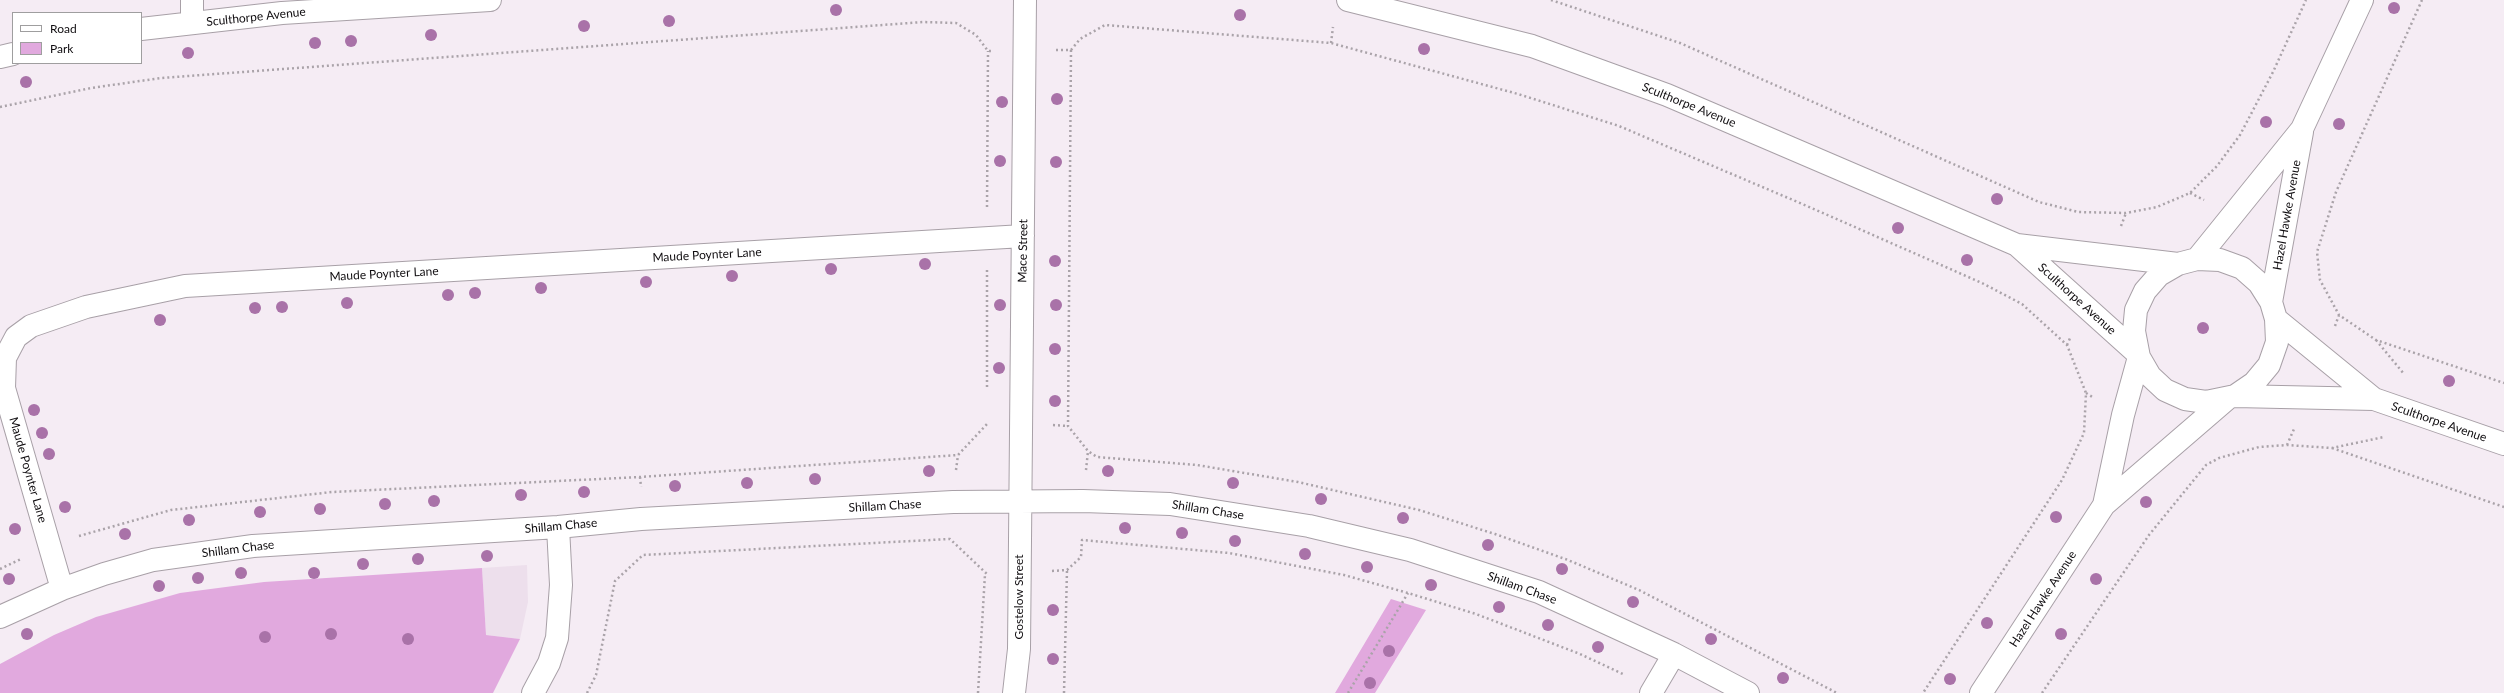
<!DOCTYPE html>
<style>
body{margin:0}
#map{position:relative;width:2504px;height:693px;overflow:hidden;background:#f5ecf4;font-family:Lato,sans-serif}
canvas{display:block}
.legend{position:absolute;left:12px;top:12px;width:130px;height:52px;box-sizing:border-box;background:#fff;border:1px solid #9f9e9f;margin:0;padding:5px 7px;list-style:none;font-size:12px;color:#100d10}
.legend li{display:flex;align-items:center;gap:8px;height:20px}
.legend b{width:20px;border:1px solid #9f9e9f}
</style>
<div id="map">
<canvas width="2504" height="693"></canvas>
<ul class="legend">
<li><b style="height:5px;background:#fff"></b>Road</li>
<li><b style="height:11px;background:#e1a9de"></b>Park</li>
</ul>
</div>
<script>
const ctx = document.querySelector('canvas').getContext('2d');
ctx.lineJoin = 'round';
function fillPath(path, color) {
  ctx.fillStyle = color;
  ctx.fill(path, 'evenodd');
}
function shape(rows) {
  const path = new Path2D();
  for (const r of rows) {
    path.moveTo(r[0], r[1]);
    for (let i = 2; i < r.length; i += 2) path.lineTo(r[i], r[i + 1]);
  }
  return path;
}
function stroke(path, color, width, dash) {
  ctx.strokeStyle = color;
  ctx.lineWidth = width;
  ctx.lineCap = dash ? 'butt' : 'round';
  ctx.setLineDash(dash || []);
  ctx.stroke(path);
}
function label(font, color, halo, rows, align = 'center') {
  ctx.font = font + ' Lato,sans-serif';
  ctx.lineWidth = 3;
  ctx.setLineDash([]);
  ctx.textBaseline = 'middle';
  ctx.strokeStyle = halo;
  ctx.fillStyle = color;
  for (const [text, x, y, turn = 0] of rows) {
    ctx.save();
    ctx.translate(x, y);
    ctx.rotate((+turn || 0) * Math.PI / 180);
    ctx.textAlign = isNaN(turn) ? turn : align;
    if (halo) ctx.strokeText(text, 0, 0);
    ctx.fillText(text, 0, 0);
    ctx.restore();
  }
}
fillPath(shape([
 [527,565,528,602,520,639,486,635,482,568]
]), '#eddfec');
fillPath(shape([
 [482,568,486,635,520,639,493,693,0,693,0,664,54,635,96,617,180,593,264,582],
 [1391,599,1426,610,1375,693,1335,693]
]), '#e1a9de');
const minor = shape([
 [192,0,192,23],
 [1348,0,1532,46,1667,95,2017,245,2178,264],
 [141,29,282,13,490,0],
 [0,57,13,54],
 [2017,245,2137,353],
 [2197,259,2302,129,2362,0],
 [2271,302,2302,132],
 [2276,319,2374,399,2504,444],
 [2235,396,2254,383,2269,365,2277,342,2276,319,2271,302,2259,283,2242,268,2220,260,2197,259,2178,264,2159,275,2145,291,2136,310,2134,331,2139,357,2150,376,2165,390,2185,399,2206,402,2235,396,2374,399],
 [2104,505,2123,415,2139,357],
 [62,589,4,388,5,358,16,337,31,326,86,307,185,286,1023,236],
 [0,617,62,589,104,574,153,560,253,546,558,527,641,519,953,502,1083,501,1170,504,1309,526,1410,550,1539,592,1674,654,1748,693],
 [533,693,549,663,557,638,561,585,558,527],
 [1014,693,1019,649,1025,0],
 [1651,693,1674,654],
 [1981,693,2104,505,2227,399]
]);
stroke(minor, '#a8a0a7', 24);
stroke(shape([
 [1551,0,1680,43,2039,202,2078,212,2126,213,2157,207,2190,193,2217,166,2240,135,2273,72,2306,0],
 [2422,0,2336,192,2317,252,2320,280,2339,315,2376,340,2504,383],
 [1331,43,1333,27],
 [1056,50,1071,50,1080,39,1105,25,1331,43,1518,94,1619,126,1807,206,1982,283,2022,304,2067,345,2086,393,2084,433,2062,480,1923,693],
 [1071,50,1068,426,1088,451,1097,457,1197,465,1298,482,1419,510,1495,534,1568,560,1639,590,1837,693],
 [0,107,91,88,161,78,923,22,956,23,976,35,988,51,993,51],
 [2190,193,2204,200],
 [987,207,988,51],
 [2121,226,2126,213],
 [987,270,987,389],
 [2335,326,2339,315],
 [2376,340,2404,374],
 [2067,345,2071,336],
 [2086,393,2094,398],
 [1053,425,1068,426],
 [2287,445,2294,429],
 [2332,448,2504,507],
 [956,470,958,455],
 [1086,470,1088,451],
 [640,477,641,487],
 [79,536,171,510,332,492,640,477,958,455,987,424],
 [0,569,21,559],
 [1052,571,1067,570,1081,557,1082,540,1229,553,1344,575,1408,593,1476,614,1580,654,1625,675],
 [587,693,596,675,615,581,643,555,950,539,987,574],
 [978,693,985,574],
 [1064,693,1067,570],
 [1348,693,1408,593],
 [2042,693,2149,535,2206,465,2219,458,2259,447,2287,445,2332,448,2384,437]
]), '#aaa3a9', 2.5, [2, 3]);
stroke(minor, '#fff', 22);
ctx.fillStyle = '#a972a8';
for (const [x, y] of [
 [2394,8],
 [836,10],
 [1240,15],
 [669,21],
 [584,26],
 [431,35],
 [351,41],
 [315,43],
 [1424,49],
 [188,53],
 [26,82],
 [1057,99],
 [1002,102],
 [2266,122],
 [2339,124],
 [1000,161],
 [1056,162],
 [1997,199],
 [1898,228],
 [1967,260],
 [1055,261],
 [925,264],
 [831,269],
 [732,276],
 [646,282],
 [541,288],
 [475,293],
 [448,295],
 [347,303],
 [1000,305],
 [1056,305],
 [282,307],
 [255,308],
 [160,320],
 [2203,328],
 [1055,349],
 [999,368],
 [2449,381],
 [1055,401],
 [34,410],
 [42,433],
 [49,454],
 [929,471],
 [1108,471],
 [815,479],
 [747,483],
 [1233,483],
 [675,486],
 [584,492],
 [521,495],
 [1321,499],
 [434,501],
 [2146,502],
 [385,504],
 [65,507],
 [320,509],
 [260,512],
 [2056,517],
 [1403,518],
 [189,520],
 [1125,528],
 [15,529],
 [1182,533],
 [125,534],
 [1235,541],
 [1488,545],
 [1305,554],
 [487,556],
 [418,559],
 [363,564],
 [1367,567],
 [1562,569],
 [241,573],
 [314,573],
 [198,578],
 [9,579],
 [2096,579],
 [1431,585],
 [159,586],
 [1633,602],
 [1499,607],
 [1053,610],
 [1987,623],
 [1548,625],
 [27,634],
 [331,634],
 [2061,634],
 [265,637],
 [408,639],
 [1711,639],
 [1598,647],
 [1389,651],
 [1053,659],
 [1783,678],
 [1950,679],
 [1370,683]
]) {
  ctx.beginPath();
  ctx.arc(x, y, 6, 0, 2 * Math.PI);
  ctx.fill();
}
label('12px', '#100d10', '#fff', [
 ["Sculthorpe Avenue",256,17,-6],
 ["Sculthorpe Avenue",1689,105,22],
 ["Hazel Hawke Avenue",2287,215,-80],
 ["Mace Street",1023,251,-89],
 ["Maude Poynter Lane",707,255,-3],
 ["Maude Poynter Lane",384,274,-3],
 ["Sculthorpe Avenue",2077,299,42],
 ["Sculthorpe Avenue",2439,422,19],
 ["Maude Poynter Lane",28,470,74],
 ["Shillam Chase",885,506,-3],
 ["Shillam Chase",1208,510,9],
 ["Shillam Chase",561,526,-5],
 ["Shillam Chase",238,549,-7],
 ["Shillam Chase",1522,588,20],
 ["Gostelow Street",1019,597,-90],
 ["Hazel Hawke Avenue",2043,599,-57]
]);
</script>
